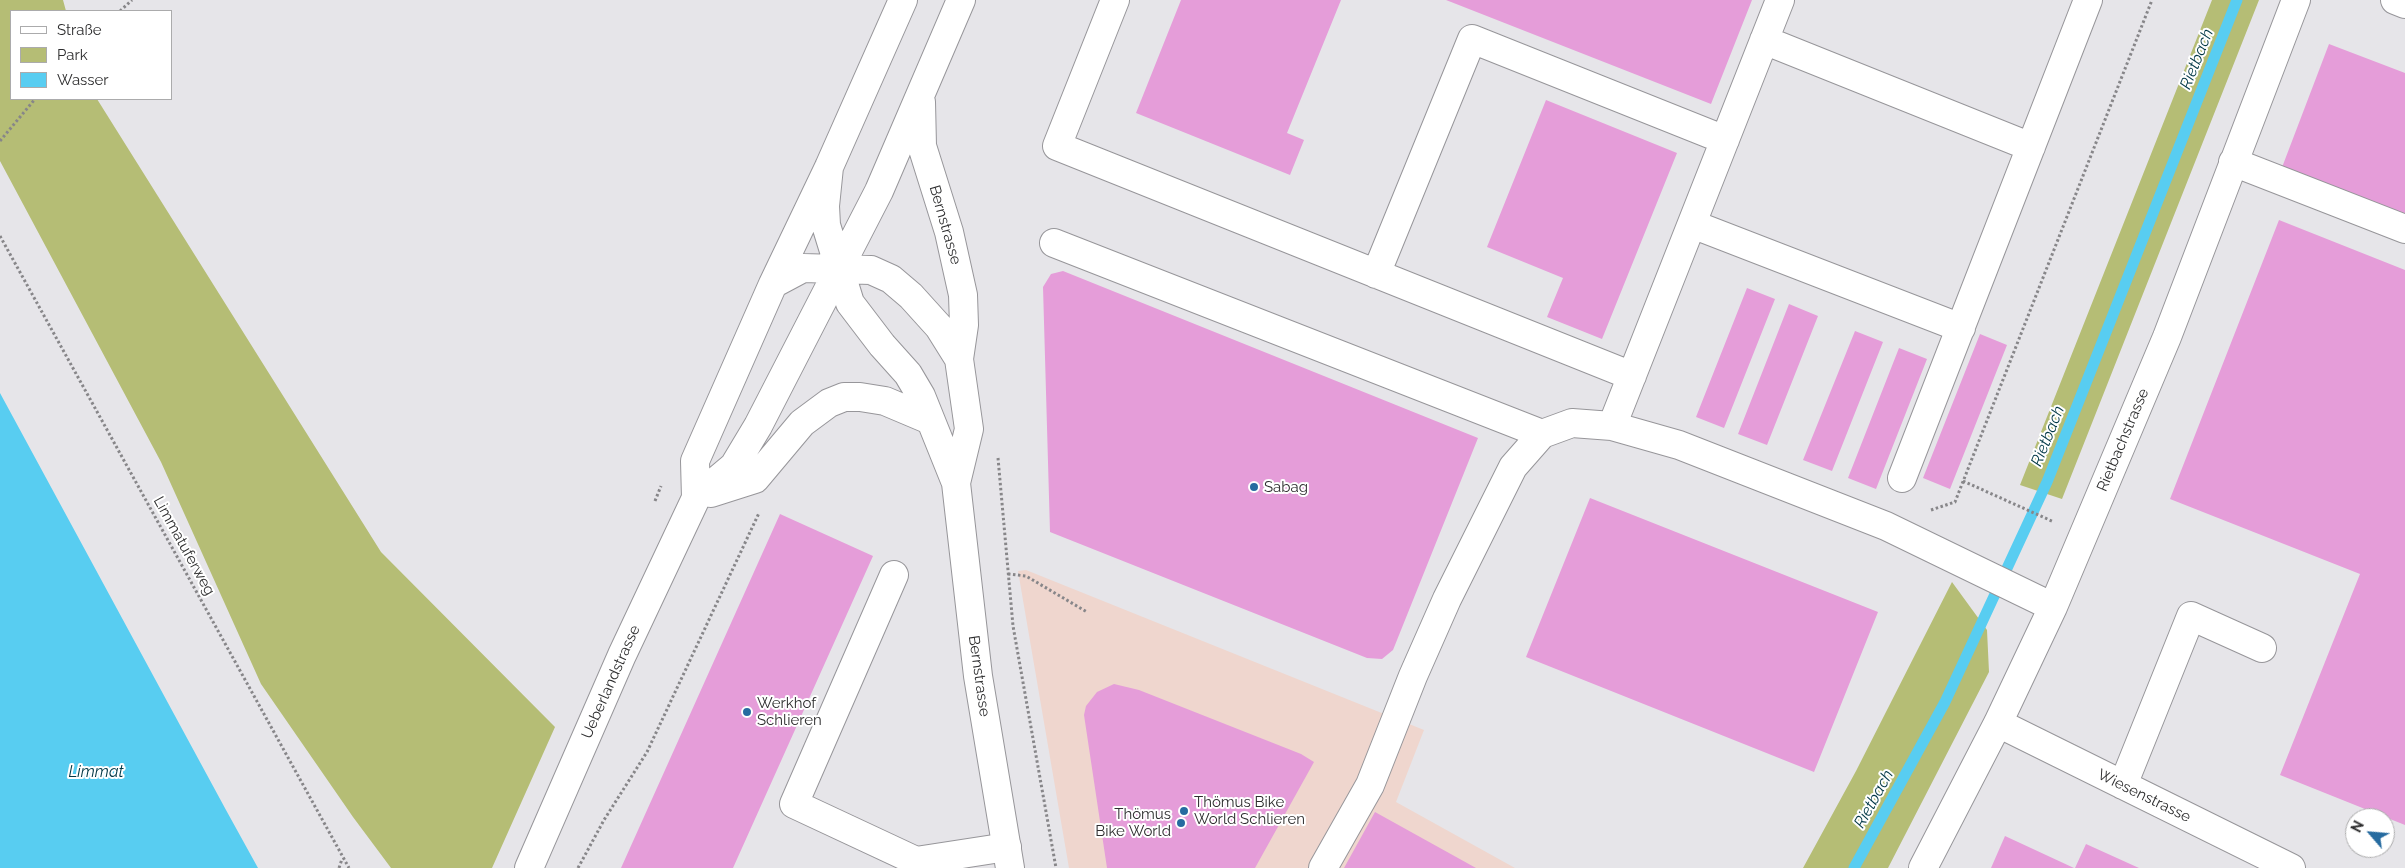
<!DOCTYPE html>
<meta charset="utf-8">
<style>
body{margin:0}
#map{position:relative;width:2405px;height:868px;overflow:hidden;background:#e6e5e9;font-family:Raleway,sans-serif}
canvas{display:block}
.legend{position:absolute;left:10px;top:10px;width:162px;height:90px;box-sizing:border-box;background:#fff;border:1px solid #ababac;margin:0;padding:6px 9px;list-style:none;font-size:15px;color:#2e2e2f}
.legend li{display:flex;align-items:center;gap:10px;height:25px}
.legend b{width:25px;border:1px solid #ababac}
.north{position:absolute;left:2345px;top:808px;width:50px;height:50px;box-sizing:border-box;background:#fff;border:1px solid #ababac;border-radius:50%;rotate:297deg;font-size:14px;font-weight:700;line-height:20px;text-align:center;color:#2e2e2f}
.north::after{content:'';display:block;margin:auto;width:18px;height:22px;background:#266ba0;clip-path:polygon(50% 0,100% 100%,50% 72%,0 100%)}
</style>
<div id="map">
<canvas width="2405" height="868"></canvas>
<ul class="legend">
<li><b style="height:6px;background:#fff"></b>Straße</li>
<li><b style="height:14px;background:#b5bd75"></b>Park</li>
<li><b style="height:14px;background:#58cdf1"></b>Wasser</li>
</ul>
<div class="north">N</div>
</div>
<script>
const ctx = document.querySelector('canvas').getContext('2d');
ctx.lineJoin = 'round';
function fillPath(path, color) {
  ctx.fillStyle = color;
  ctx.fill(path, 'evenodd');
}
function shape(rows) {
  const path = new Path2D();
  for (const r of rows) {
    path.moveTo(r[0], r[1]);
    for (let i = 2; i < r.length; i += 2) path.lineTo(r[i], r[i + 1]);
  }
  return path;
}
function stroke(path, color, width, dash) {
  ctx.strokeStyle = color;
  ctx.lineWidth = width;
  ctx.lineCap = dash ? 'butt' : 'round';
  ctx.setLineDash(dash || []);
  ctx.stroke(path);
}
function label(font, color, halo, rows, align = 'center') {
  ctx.font = font + ' Raleway,sans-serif';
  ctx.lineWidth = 4;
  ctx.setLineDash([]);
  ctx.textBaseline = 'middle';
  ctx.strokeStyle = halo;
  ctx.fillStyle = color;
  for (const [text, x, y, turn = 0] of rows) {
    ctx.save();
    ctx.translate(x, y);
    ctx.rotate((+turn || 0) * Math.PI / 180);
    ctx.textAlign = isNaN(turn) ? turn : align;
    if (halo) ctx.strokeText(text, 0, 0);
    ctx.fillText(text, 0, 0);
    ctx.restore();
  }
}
fillPath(shape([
 [1026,570,1424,730,1396,802,1515,868,1069,868,1018,571]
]), '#efd6ce');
fillPath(shape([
 [0,0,63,0,66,11,11,11,11,99,97,99,381,552,555,727,492,868,391,868,353,817,261,684,161,462,0,161],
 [2212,0,2259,0,2062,499,2020,485],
 [1952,582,1987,630,1989,672,1888,868,1803,868,1856,771]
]), '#b5bd75');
fillPath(shape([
 [0,393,226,810,258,868,0,868]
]), '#58cdf1');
stroke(shape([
 [1854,868,1945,702,2047,482,2237,0]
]), '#58cdf1', 11);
fillPath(shape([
 [1181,0,1341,0,1287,133,1304,140,1290,175,1136,113],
 [1446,0,1752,0,1711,104],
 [2329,44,2405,73,2405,217,2281,170],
 [1546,100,1677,153,1602,339,1547,317,1563,278,1487,247],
 [2279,220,2405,270,2405,825,2280,775,2360,574,2170,499],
 [1063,271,1478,438,1393,650,1382,659,1367,658,1050,532,1043,287,1051,274],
 [1747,288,1775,299,1724,428,1696,417],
 [1789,304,1818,316,1767,445,1738,434],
 [1855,331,1883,342,1832,471,1803,460],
 [1980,334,2007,345,1950,489,1923,478],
 [1899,348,1927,359,1876,489,1848,478],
 [1590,498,1878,612,1814,772,1526,657],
 [780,514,873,556,733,868,621,868],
 [1114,684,1139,690,1301,754,1314,762,1255,868,1107,868,1084,715,1086,706,1097,692],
 [1375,812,1476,868,1344,868],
 [2005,836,2074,868,1991,868],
 [2086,844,2139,868,2075,868]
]), '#e59dd9');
const minor = shape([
 [1115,0,1057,146,1632,376],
 [2395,0,2405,4],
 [1764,40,2031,147],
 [2233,162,2405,229],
 [1692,224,1961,328],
 [1054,243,1542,434],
 [1376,274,1472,39,1725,140],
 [1612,426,1780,0],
 [1902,478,2088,0],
 [894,575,794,804,916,861],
 [1998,723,2291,868],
 [2123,785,2191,616,2262,648],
 [916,868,916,861,1007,847],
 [1323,868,1370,785,1413,676,1447,599,1513,467,1542,434,1572,423,1612,426,1679,445,1886,526,2053,607],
 [1923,868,1998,723,2053,607,2167,337,2296,0]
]);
const major = shape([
 [921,102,922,146,949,232,963,295,964,325,959,359,969,429,956,483],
 [829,167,825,206,826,225,850,303,882,345,908,374,921,396,956,483,978,676,1010,868],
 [773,284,803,268,871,270,891,279,911,296,939,327,959,359],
 [711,493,755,479,802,423,829,403,844,397,860,397,885,401,930,420],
 [696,498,695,461,773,284,829,167,903,0],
 [529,868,622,655,696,498,734,466,758,426,879,191,961,0]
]);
stroke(minor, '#97969a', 30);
stroke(major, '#97969a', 30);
stroke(shape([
 [120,11,132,0],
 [0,141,35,99],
 [0,236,349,868],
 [998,458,1013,626,1056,868],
 [1963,481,2054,522],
 [655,501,661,486],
 [1931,510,1955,502,2152,0],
 [1008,574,1026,576,1087,612],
 [339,868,342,859],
 [578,868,604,820,647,752,759,513]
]), '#878689', 3, [2.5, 2.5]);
stroke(minor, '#fff', 28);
stroke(major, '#fff', 28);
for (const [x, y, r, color] of [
 [1254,487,5,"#266ba0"],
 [747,712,5,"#266ba0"],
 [1184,811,5,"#266ba0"],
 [1181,823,5,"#266ba0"]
]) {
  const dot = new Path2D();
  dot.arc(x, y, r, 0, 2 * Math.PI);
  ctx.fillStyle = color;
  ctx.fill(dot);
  stroke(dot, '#fff', 2);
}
label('15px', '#2e2e2f', '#fff', [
 ["Bernstrasse",945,225,74],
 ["Rietbachstrasse",2123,440,-67],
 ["Limmatuferweg",184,546,61],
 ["Bernstrasse",979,676,82],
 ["Ueberlandstrasse",611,682,-66],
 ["Wiesenstrasse",2144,796,26]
]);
label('15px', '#2e2e2f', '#fff', [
 ["Sabag",1264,487],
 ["Werkhof",757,703],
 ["Schlieren",757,720],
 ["Thömus Bike",1194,802],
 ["World Schlieren",1194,819],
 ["Thömus",1171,814,"right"],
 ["Bike World",1171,831,"right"]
], 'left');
label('italic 16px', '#003745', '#fff', [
 ["Rietbach",2197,59,-68],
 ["Rietbach",2048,436,-68],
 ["Limmat",96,772],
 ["Rietbach",1874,799,-61]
]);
</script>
